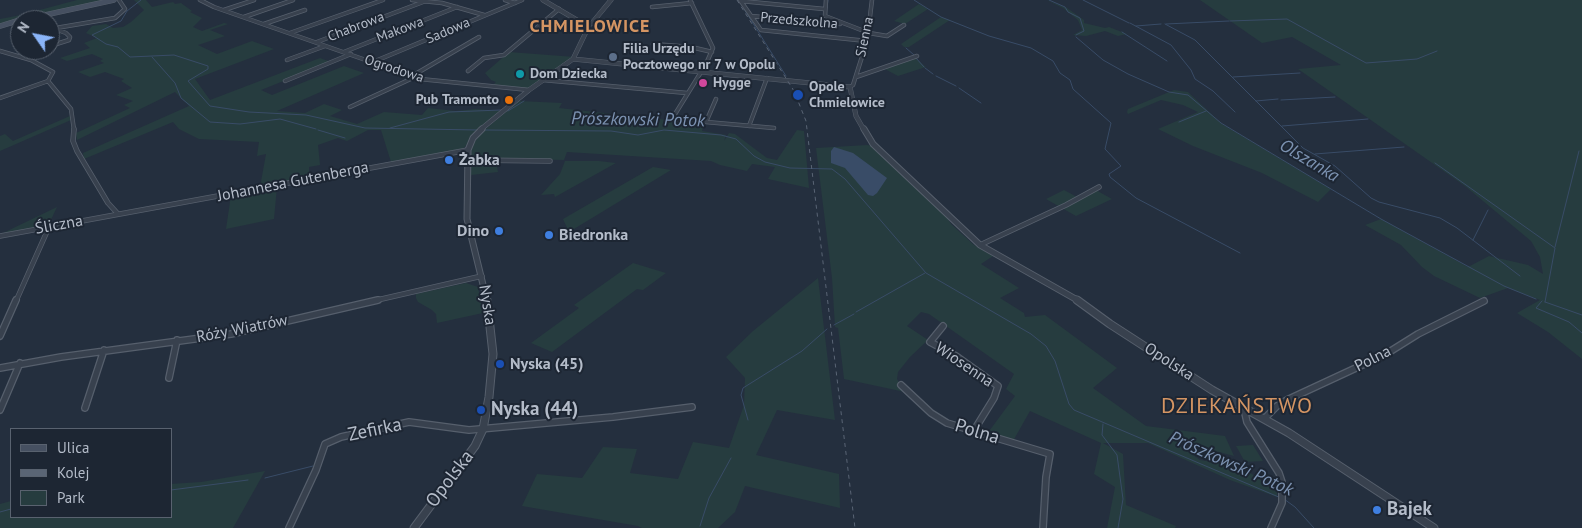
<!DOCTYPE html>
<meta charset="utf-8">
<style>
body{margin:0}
#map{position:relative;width:1582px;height:528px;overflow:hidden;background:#242f3e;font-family:"PT Sans",sans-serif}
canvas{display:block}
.legend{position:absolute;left:10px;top:428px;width:162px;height:90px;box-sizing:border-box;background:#1d2633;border:1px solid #59626f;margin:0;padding:6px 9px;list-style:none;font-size:15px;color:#b4bcc9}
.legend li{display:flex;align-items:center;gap:10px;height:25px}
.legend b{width:25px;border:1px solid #59626f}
.north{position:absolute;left:10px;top:10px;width:50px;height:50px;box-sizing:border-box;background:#1d2633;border:1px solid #59626f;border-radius:50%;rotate:303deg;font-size:14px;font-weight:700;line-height:20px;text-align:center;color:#b4bcc9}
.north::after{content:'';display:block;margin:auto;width:18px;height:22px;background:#8ab4f8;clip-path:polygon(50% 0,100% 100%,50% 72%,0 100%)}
</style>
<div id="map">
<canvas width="1582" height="528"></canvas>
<ul class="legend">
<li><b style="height:6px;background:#465061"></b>Ulica</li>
<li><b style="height:6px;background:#5a6575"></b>Kolej</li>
<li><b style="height:14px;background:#263c3f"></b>Park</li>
</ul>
<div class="north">N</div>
</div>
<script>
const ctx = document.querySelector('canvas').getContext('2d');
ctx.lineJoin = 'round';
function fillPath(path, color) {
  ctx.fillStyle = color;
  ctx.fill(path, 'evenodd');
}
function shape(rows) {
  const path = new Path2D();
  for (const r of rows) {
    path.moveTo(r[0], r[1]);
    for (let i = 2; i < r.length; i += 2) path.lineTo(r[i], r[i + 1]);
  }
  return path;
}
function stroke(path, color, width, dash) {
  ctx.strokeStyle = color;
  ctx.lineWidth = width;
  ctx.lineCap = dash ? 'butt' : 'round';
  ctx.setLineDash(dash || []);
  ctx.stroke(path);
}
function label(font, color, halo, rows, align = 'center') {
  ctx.font = font + ' "PT Sans",sans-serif';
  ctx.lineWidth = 4;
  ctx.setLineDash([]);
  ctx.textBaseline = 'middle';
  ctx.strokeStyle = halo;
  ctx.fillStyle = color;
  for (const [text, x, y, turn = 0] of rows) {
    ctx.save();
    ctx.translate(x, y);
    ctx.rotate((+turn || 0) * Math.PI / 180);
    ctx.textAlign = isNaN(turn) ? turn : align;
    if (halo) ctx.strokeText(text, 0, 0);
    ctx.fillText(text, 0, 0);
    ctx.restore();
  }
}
fillPath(shape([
 [77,0,110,0,0,25,0,19,21,15],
 [134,0,146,0,152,7,173,2,175,4,181,3,192,11,190,12,202,18,193,27,202,31,224,23,228,24,210,30,225,36,198,45,217,54,252,41,274,49,195,79,210,100,320,58,331,62,261,90,272,95,344,66,364,73,277,111,305,113,324,104,342,110,330,116,357,124,384,112,422,115,428,108,456,111,476,109,504,111,483,127,463,149,391,162,381,130,368,130,347,141,338,138,318,145,320,165,309,167,309,178,260,187,266,154,257,156,259,142,199,139,179,129,173,122,84,159,83,153,189,106,175,92,77,140,76,133,130,108,124,105,133,101,116,95,132,88,121,81,124,79,105,72,90,77,78,72,104,63,100,61,103,59,92,54,67,61,60,58,90,48,84,43,97,38,86,33,92,26,106,24,113,28,123,27,131,22,144,10],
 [1046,0,1067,8,1084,20,1084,23,1105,28,1109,27,1127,34,1118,36,1105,31,1086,36,1073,35,1082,30,1078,20,1063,8],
 [1200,0,1582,0,1582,359,1548,332,1517,313,1540,300,1508,288,1480,298,1434,276,1422,267,1401,245,1365,225,1381,219,1468,267,1489,256,1528,265,1543,274,1540,257,1531,241,1465,186,1298,69,1341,65,1292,37,1262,43],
 [919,4,928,9,905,24,894,21],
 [941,17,950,20,909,47,904,47,901,44],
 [509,52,575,57,529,90,491,87,496,82,491,80,485,73],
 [914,57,926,67,898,76,883,68],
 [1174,90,1188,92,1222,124,1331,189,1318,202,1262,173,1193,146,1158,129,1198,112,1183,105,1161,100,1128,114,1127,112,1128,109],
 [519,101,562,103,559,108,704,124,702,131,726,135,724,141,729,133,735,134,767,158,777,160,797,130,804,131,809,188,768,179,775,167,752,164,747,171,720,165,711,161,567,152,564,160,469,158,473,144,482,132],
 [70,116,71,120,0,151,0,136,5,134,13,141],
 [867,145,872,146,944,213,951,224,974,245,993,256,981,264,1019,288,1000,298,1024,313,1025,317,1045,315,1117,368,1093,388,1146,426,1225,436,1234,456,1193,445,1178,445,1200,460,1240,466,1277,491,1277,497,1230,480,1148,443,1103,443,1123,454,1126,505,1176,526,1175,528,1107,528,1115,487,1094,474,1101,443,1030,411,1013,441,987,434,1015,396,1006,389,1014,374,929,314,921,312,907,326,928,340,910,357,898,372,897,379,905,392,844,379,838,328,835,327,832,278,816,148],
 [471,161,496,161,498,172,471,175],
 [565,161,599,161,616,163,555,197,554,194,541,195,560,174],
 [653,167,671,170,569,232,563,219],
 [277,187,274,219,226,229,231,195],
 [1094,189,1112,199,1076,216,1046,199,1064,190,1077,197],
 [57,207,48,226,1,234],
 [633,263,666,273,643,290,637,289,552,352,531,343,579,308,574,305],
 [818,278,835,420,777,410,756,455,839,474,840,508,745,486,735,512,718,528,642,528,638,526,522,506,537,474,582,478,603,447,637,449,630,473,678,479,693,442,729,448,744,405,745,378,726,357,753,331],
 [466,283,478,287,483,313,437,323,436,314,432,310,418,302,416,298,416,294],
 [1253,445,1263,461,1245,462,1236,446],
 [265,471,233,528,0,528,0,504,11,501,11,517,171,517,171,484,201,482]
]), '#263c3f');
fillPath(shape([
 [834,147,853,153,887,178,877,193,873,196,868,195,845,168,831,163,831,151]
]), '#394c67');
stroke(shape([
 [141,0,127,11,121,21,92,35,106,44,118,47,130,57,174,55,208,66,208,69,188,81,210,106,249,112,306,115,365,128,477,130],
 [914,0,941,17,989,36,1031,48,1053,61,1060,73,1070,80,1073,89,1111,123,1105,149,1121,166,1109,174,1110,177,1136,198,1240,253],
 [1049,0,1065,7,1068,12,1080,18,1084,31,1076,35],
 [1083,0,1129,23],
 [827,8,828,0],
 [744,9,786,76],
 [1230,21,1287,19,1366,63,1417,59,1437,51],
 [1130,23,1171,45,1191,70,1195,79,1213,91,1235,112],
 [1165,24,1195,40,1303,148,1335,166,1371,198,1379,202,1440,218,1457,228,1520,276],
 [1166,24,1229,21],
 [1136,26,1161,24],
 [1122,32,1167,61],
 [1076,37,1103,60,1128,74,1169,92,1188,95,1221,123,1381,219,1504,286,1536,299],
 [906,48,914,55],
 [152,57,175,83,181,98,210,122,240,124,280,119,316,129],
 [916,58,924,67],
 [925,68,933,74],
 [936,76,956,86],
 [1233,77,1300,73],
 [959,88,981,103],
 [1281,100,1335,97],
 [1256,101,1278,99],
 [508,111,524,101],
 [1179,122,1206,111],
 [1282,126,1368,119],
 [390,128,449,112,501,110],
 [318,130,345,138],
 [484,130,611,131,638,135,664,130,721,135,736,139,754,156,765,162,790,168,832,169,845,179,926,273,1031,334,1046,346,1055,361,1069,404,1074,410,1281,498],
 [1315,154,1404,147],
 [1435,163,1555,248,1545,302],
 [1473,240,1488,210],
 [1555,247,1579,151],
 [1542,301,1536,308,1569,322,1582,333],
 [1545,302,1582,315],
 [856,312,925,273],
 [834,325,854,314],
 [748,420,741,395,743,388,802,351,827,329],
 [1103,424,1102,435,1117,455,1123,499,1118,528],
 [265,478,313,466],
 [171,490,248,480],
 [1284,499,1295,507,1314,528],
 [0,512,11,509],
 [700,526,709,498,731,458]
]), '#394c67', 1);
const minorFar2 = shape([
 [200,0,214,7,420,79,529,90],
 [412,0,442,3,484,15],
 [505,0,515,3],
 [690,0,713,48,706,64,672,119,774,128],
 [740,0,761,30,867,41],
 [826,0,825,16,869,33,887,36,904,25],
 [741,1,824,9],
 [652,7,692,3],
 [224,10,254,0],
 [751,16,840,24],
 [244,17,293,0],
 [264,24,305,10],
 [50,27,66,33,70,37,69,40,50,46],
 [56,28,115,18,125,9,119,0],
 [290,33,383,0],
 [317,42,423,2],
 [653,44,691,47,712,52],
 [0,51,31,60,53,72,48,81,71,109,74,130],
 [344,52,457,7],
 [19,56,37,50],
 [287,60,325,46],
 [373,62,522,0],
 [468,71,484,58,504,55,559,9],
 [412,76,479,37],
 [856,77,917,56],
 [543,80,687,93],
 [285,81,351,54],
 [850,87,853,85,867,41,872,0],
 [0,98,48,81],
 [350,107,415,77],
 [706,122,716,99],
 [749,126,767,78]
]);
const minorFar1 = shape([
 [74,129,73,141,77,151,108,203,118,214],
 [467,160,550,161],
 [0,236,468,150],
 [980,245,1066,205,1099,187],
 [16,301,49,227],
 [373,301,482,276]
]);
const minor = shape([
 [943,326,930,342,956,356,998,386,994,398,973,432],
 [0,336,16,300],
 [0,368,61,357,231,334,378,300],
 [169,378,177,340],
 [901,385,931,413,947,423,1050,454,1046,477,1043,528],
 [85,408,104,350],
 [1244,409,1247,422,1279,473,1282,482,1282,503,1271,528],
 [0,410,20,363],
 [1264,419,1277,406,1287,400,1386,354,1418,334,1484,301],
 [289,528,316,470,325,444,341,437,409,422,469,430,613,417,692,407]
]);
const tertiaryFar2 = shape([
 [543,0,587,26],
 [587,26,592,23,611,0],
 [573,59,850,87,856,116,864,130],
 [480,130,529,90,573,59,587,30,587,26]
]);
const tertiaryFar1 = shape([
 [482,129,473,138,468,150,467,219,487,301],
 [864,129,873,144,980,245,1079,301]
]);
const tertiary = shape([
 [1077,300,1110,324,1212,390,1289,433,1434,528],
 [414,528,475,446,483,429,489,397,493,354,487,300]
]);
const secondary = shape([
 [22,20,114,0],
 [0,26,20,20]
]);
stroke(minorFar2, '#565f6c', 4.5);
stroke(minorFar1, '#565f6c', 5.5);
stroke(minor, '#565f6c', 8);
stroke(tertiaryFar2, '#565f6c', 5);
stroke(tertiaryFar1, '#565f6c', 7);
stroke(tertiary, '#565f6c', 9);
stroke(secondary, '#565f6c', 5.5);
stroke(minorFar2, '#38414e', 3);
stroke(minorFar1, '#38414e', 4);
stroke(minor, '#38414e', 5.5);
stroke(tertiaryFar2, '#38414e', 4);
stroke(tertiaryFar1, '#38414e', 5);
stroke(tertiary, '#38414e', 7);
stroke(secondary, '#465061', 4.5);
stroke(shape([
 [737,0,794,91,806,121,855,528]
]), '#5a6575', 1, [4, 4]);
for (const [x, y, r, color] of [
 [613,57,5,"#5c6f8a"],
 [520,74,5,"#0f9aa8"],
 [703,83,5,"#d1479c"],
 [798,95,6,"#1a4fb4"],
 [509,100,5,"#e8710a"],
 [449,160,5,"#3f7fe0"],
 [499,231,5,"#3f7fe0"],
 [549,235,5,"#3f7fe0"],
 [500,364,5,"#1a4fb4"],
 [481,410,5,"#1a4fb4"],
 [1377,510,5,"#3f7fe0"]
]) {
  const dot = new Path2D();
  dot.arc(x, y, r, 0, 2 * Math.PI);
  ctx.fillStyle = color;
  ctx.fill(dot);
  stroke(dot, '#1d2633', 2);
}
label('14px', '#b4bcc9', '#1d2633', [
 ["Przedszkolna",799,21,5],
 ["Chabrowa",356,27,-21],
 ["Makowa",400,30,-21],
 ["Sadowa",448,31,-23],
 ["Sienna",865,37,-78],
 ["Ogrodowa",394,69,18]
]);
label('bold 14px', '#b4bcc9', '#1d2633', [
 ["Filia Urzędu",623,49],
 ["Pocztowego nr 7 w Opolu",623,65],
 ["Dom Dziecka",530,74],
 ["Hygge",713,83],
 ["Opole",809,87],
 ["Chmielowice",809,103],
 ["Pub Tramonto",499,100,"right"]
], 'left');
label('bold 16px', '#b4bcc9', '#1d2633', [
 ["Żabka",459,160],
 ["Dino",489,231,"right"],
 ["Biedronka",559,235],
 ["Nyska (45)",510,364]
], 'left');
label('16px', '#b4bcc9', '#1d2633', [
 ["Johannesa Gutenberga",293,182,-11],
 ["Śliczna",59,225,-10],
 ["Nyska",487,305,81],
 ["Róży Wiatrów",242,329,-11],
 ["Polna",1373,359,-27],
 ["Opolska",1169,362,33],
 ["Wiosenna",964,365,34]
]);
ctx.letterSpacing = '1px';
label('bold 18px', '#d59563', '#1d2633', [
 ["CHMIELOWICE",590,27]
]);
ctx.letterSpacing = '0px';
label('italic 18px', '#7c92b1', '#1d2633', [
 ["Prószkowski Potok",638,120,1],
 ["Olszanka",1309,161,31],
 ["Prószkowski Potok",1231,464,24]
]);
label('bold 19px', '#b4bcc9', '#1d2633', [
 ["Nyska (44)",491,410],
 ["Bajek",1387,510]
], 'left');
label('19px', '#b4bcc9', '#1d2633', [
 ["Zefirka",375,430,-12],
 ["Polna",977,432,17],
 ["Opolska",450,479,-53]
]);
ctx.letterSpacing = '1px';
label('22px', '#d59563', '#1d2633', [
 ["DZIEKAŃSTWO",1237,407]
]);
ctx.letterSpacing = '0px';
</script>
